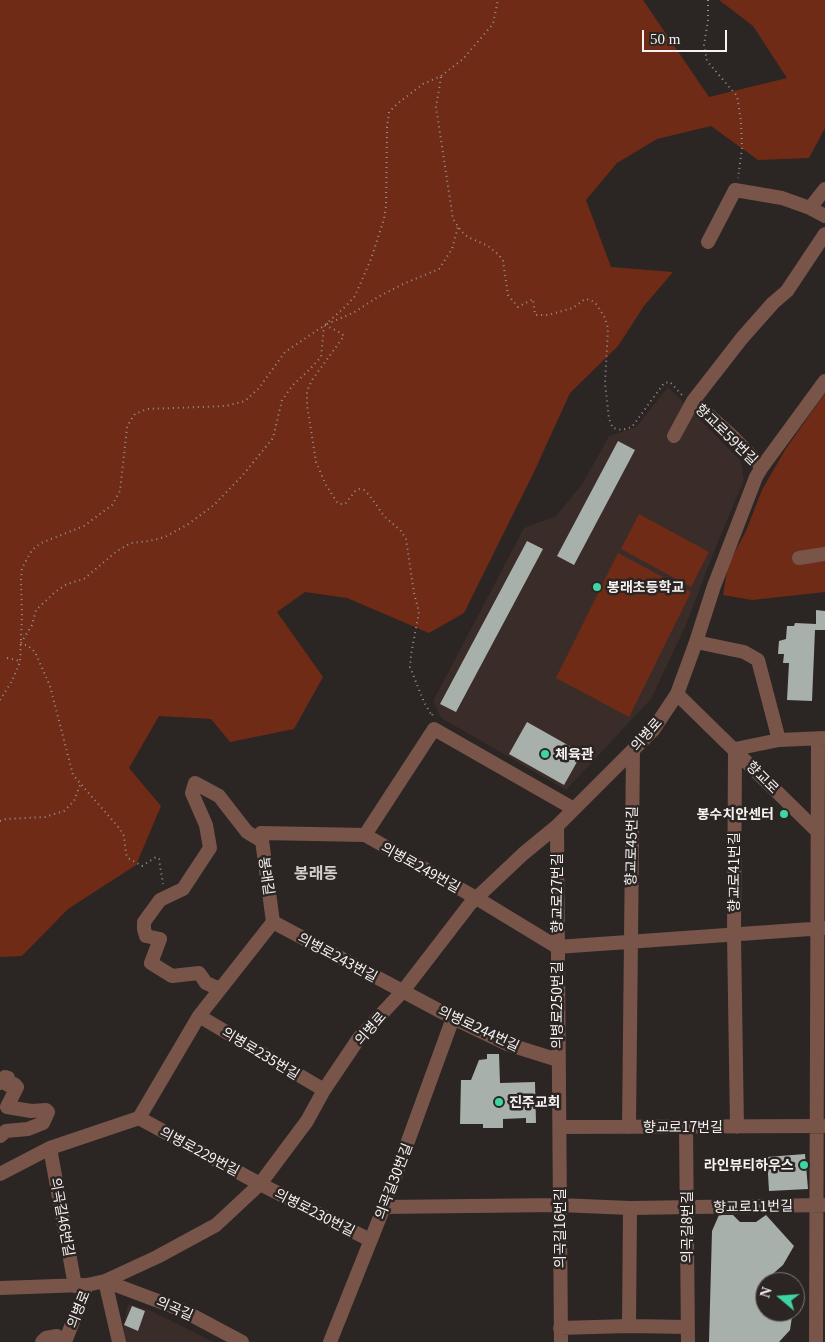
<!DOCTYPE html>
<meta charset="utf-8">
<style>
body{margin:0}
#map{position:relative;width:825px;height:1342px;overflow:hidden;background:#2b2523;font-family:Georgia,serif}
canvas{display:block}
.north{position:absolute;left:755px;top:1272px;width:50px;height:50px;box-sizing:border-box;background:#2b2523;border:1px solid #7c7775;border-radius:50%;rotate:288deg;font-size:14px;font-weight:700;line-height:20px;text-align:center;color:#f6f2f1}
.north::after{content:'';display:block;margin:auto;width:18px;height:22px;background:#3ed4a3;clip-path:polygon(50% 0,100% 100%,50% 72%,0 100%)}
.scale{position:absolute;left:642px;top:30px;width:85px;height:22px;box-sizing:border-box;border:2px solid #f6f2f1;border-top:0;padding-left:6px;font-size:15px;line-height:18px;white-space:nowrap;color:#f6f2f1;-webkit-text-stroke:4px #2b2523;paint-order:stroke}
</style>
<div id="map">
<canvas width="825" height="1342"></canvas>
<div class="north">N</div>
<div class="scale">50 m</div>
</div>
<script>
const ctx = document.querySelector('canvas').getContext('2d');
ctx.lineJoin = 'round';
function fillPath(path, color) {
  ctx.fillStyle = color;
  ctx.fill(path, 'evenodd');
}
function shape(rows) {
  const path = new Path2D();
  for (const r of rows) {
    path.moveTo(r[0], r[1]);
    for (let i = 2; i < r.length; i += 2) path.lineTo(r[i], r[i + 1]);
  }
  return path;
}
function stroke(path, color, width, dash) {
  ctx.strokeStyle = color;
  ctx.lineWidth = width;
  ctx.lineCap = dash ? 'butt' : 'round';
  ctx.setLineDash(dash || []);
  ctx.stroke(path);
}
function label(font, color, halo, rows, align = 'center') {
  ctx.font = font + ' Georgia,"Noto Sans KR",serif';
  ctx.lineWidth = 5;
  ctx.setLineDash([]);
  ctx.textBaseline = 'middle';
  ctx.strokeStyle = halo;
  ctx.fillStyle = color;
  for (const [text, x, y, turn = 0] of rows) {
    ctx.save();
    ctx.translate(x, y);
    ctx.rotate((+turn || 0) * Math.PI / 180);
    ctx.textAlign = isNaN(turn) ? turn : align;
    if (halo) ctx.strokeText(text, 0, 0);
    ctx.fillText(text, 0, 0);
    ctx.restore();
  }
}
fillPath(shape([
 [668,387,741,461,744,480,715,549,686,625,651,699,566,790,441,718,433,701,524,528,556,516,583,483,609,436,636,427],
 [128,1304,149,1310,214,1342,123,1342,124,1323]
]), '#392c29');
fillPath(shape([
 [0,0,643,0,709,97,787,78,753,26,719,0,825,0,825,128,809,158,758,160,711,126,657,139,617,163,586,200,611,267,673,272,644,306,618,346,570,393,534,472,464,613,429,633,347,598,305,592,277,612,323,677,294,729,230,742,211,719,159,716,129,768,161,806,136,865,68,909,22,956,0,957],
 [825,393,825,592,752,600,723,595,728,565,746,531,762,490,785,450],
 [639,514,709,552,691,587,621,549],
 [618,553,691,592,629,717,556,678]
]), '#702b17');
fillPath(shape([
 [618,441,635,450,574,565,557,556],
 [527,541,543,549,456,712,440,704],
 [816,610,825,611,825,630,815,630,812,701,787,700,789,663,783,663,784,654,778,654,779,641,786,639,787,626,794,626,795,623,816,624],
 [527,722,582,753,564,785,509,754],
 [487,1054,499,1054,500,1083,535,1082,536,1123,526,1123,526,1118,503,1119,503,1128,483,1128,483,1124,460,1124,461,1080,471,1080,479,1060,487,1059],
 [805,1154,808,1189,769,1191,767,1157],
 [719,1215,733,1215,740,1222,756,1222,766,1215,794,1246,783,1265,768,1278,768,1282,765,1282,765,1312,775,1312,778,1315,792,1317,790,1330,779,1342,709,1342,712,1231],
 [132,1306,145,1311,138,1331,124,1325]
]), '#a8b0ac');
stroke(shape([
 [708,0,708,20,704,45,707,61,737,96,741,121,742,148,738,178],
 [441,77,436,107,453,219,461,231,468,237,488,246,499,255,503,261,508,295,518,307,533,299,535,315,548,315,573,308,585,299,591,300,596,304,604,316,608,328,605,383,609,419,613,428,622,430,632,427,664,383,670,382,682,395],
 [327,324,353,313,378,297,403,284,439,269,452,249,458,227],
 [325,325,341,333,344,336,312,380,307,391,307,405,316,462,326,485,337,502,340,504,345,504,356,490,359,489,364,490,370,496,384,516,401,531,406,539,414,593,419,612,411,655,410,667,424,702,432,716,433,712],
 [21,643,32,625,36,610,55,592,67,584,84,579,117,551,131,543,149,541,165,537,187,525,214,505,242,476,273,438,282,400,293,385,310,369,321,357,324,326],
 [20,645,27,645,35,652,50,686,73,775,120,829,124,836,126,854,128,858,142,866,156,857,159,859,163,884],
 [7,658,20,661],
 [0,700,12,681,20,662,22,616,21,581,22,568,32,550,41,543,84,526,112,505,120,491,127,428,130,421,135,414,147,409,226,406,245,401,259,388,285,352,325,325,347,305,355,296,371,259,384,219,386,206,387,127,389,112,397,104,423,84,441,76,463,59,493,24,498,0],
 [0,821,6,819,45,817,64,811,74,801,80,785]
]), '#979290', 2, [1, 4]);
stroke(shape([
 [810,208,825,189],
 [708,242,735,190,782,198,810,208,825,216],
 [693,401,734,438,762,467],
 [674,436,693,401,742,338,773,303,787,291,825,234],
 [799,558,825,554],
 [696,642,744,652,758,660,779,740],
 [557,826,561,1342],
 [818,832,677,694,696,642,714,586,756,477,762,467,825,381],
 [365,835,434,729,574,809],
 [273,922,453,1018,507,1044,558,1060],
 [557,947,825,928],
 [220,989,206,983,199,973,172,976,151,963,160,939,146,936,144,929,144,922,160,900,183,889,210,848,206,825,192,793,195,783,219,796,247,832,262,841],
 [199,1016,324,1090],
 [0,1083,5,1077,8,1078,8,1085,14,1084,17,1087,7,1107,31,1111,46,1110,48,1112,43,1123,28,1129,6,1131,0,1136],
 [139,1118,260,1184,370,1240],
 [560,1127,824,1126],
 [629,1127,633,750],
 [686,1127,688,1342],
 [737,1127,734,935,735,749,779,740,825,738],
 [50,1148,75,1286],
 [0,1174,50,1148,139,1118,199,1016,273,922,261,833,365,835,478,899,557,947],
 [384,1207,559,1205,630,1208,824,1205],
 [105,1281,182,1310,242,1342],
 [105,1281,119,1342],
 [0,1288,84,1285],
 [629,1326,630,1208],
 [560,1328,629,1326,688,1327],
 [42,1342,46,1338,57,1336,65,1342],
 [65,1342,87,1285,105,1281,157,1257,216,1225,260,1184,307,1121,324,1090,359,1038,403,991,470,904,523,854,557,826,653,730,677,694],
 [330,1342,384,1207,453,1018],
 [816,1342,818,739]
]), '#785449', 14);
for (const [x, y, r, color] of [
 [597,587,5,"#3ed4a3"],
 [545,754,5,"#3ed4a3"],
 [784,814,5,"#3ed4a3"],
 [499,1102,5,"#3ed4a3"],
 [804,1165,5,"#3ed4a3"]
]) {
  const dot = new Path2D();
  dot.arc(x, y, r, 0, 2 * Math.PI);
  ctx.fillStyle = color;
  ctx.fill(dot);
  stroke(dot, '#2b2523', 2);
}
label('14px', '#f6f2f1', '#2b2523', [
 ["향교로59번길",727,434,44],
 ["의병로",646,734,-49],
 ["향교로",763,777,45],
 ["향교로45번길",631,846,-89],
 ["의병로249번길",421,867,29],
 ["향교로41번길",734,872,-90],
 ["봉래길",267,876,82],
 ["향교로27번길",557,893,-90],
 ["의병로243번길",338,957,28],
 ["의병로250번길",557,1005,-90],
 ["의병로",370,1028,-49],
 ["의병로244번길",479,1028,25],
 ["의병로235번길",261,1053,31],
 ["향교로17번길",683,1127],
 ["의병로229번길",200,1151,28],
 ["의곡길30번길",393,1181,-69],
 ["향교로11번길",753,1206,-1],
 ["의병로230번길",315,1212,27],
 ["의곡길46번길",63,1217,80],
 ["의곡길8번길",687,1227,-90],
 ["의곡길16번길",560,1228,-90],
 ["의곡길",175,1308,23],
 ["의병로",78,1309,-68]
]);
label('bold 14px', '#f6f2f1', '#2b2523', [
 ["봉래초등학교",607,587],
 ["체육관",555,754],
 ["봉수치안센터",774,814,"right"],
 ["진주교회",509,1102],
 ["라인뷰티하우스",794,1165,"right"]
], 'left');
label('bold 16px', '#d6cecb', '#2b2523', [
 ["봉래동",316,873]
]);
</script>
